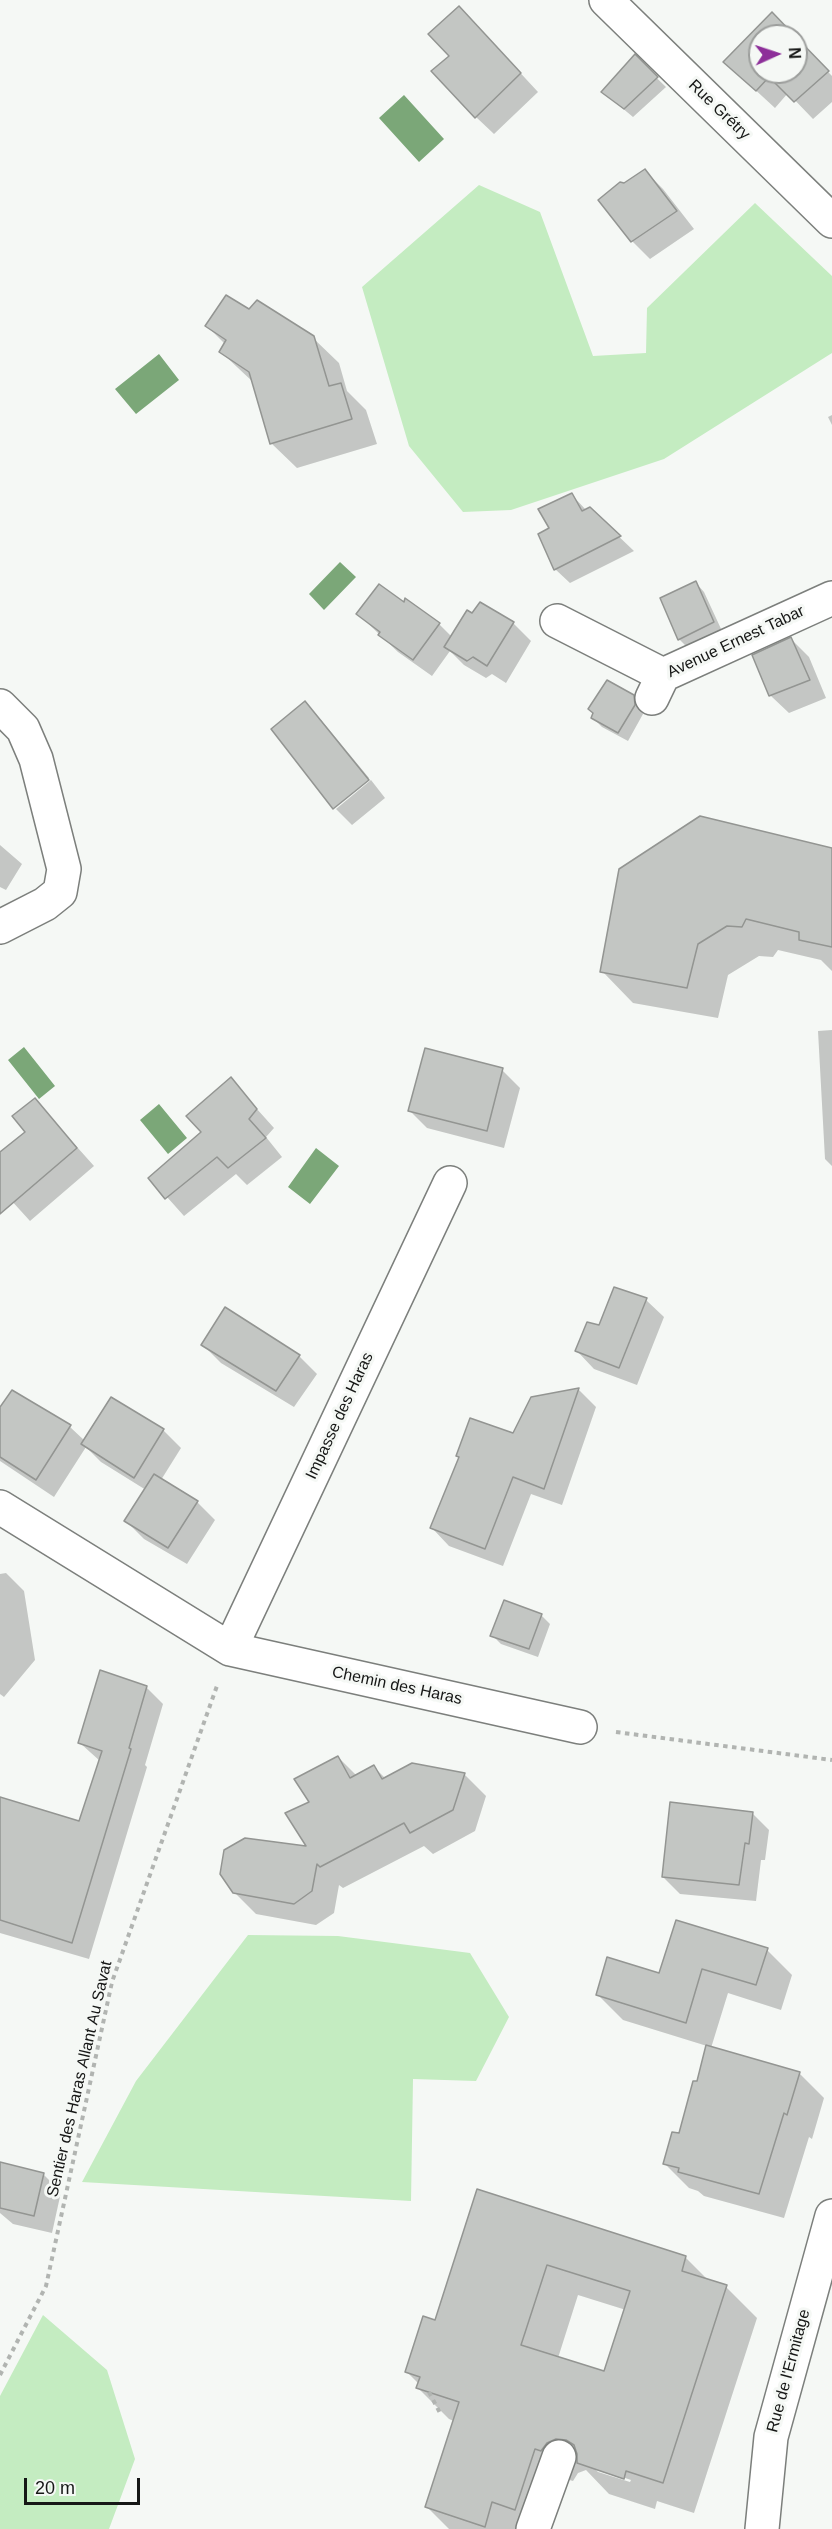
<!DOCTYPE html>
<meta charset="utf-8">
<style>
body{margin:0}
#map{position:relative;width:832px;height:2529px;overflow:hidden;background:#f5f8f5;font-family:Helvetica,sans-serif}
canvas{display:block}
.north{position:absolute;left:748px;top:24px;width:60px;height:60px;box-sizing:border-box;background:#f5f8f5;border:2px solid #9c9e9c;border-radius:50%;rotate:87deg;font-size:16px;font-weight:700;line-height:24px;text-align:center;color:#161716}
.north::after{content:'';display:block;margin:auto;width:21px;height:27px;background:#8d2f99;clip-path:polygon(50% 0,100% 100%,50% 72%,0 100%)}
.scale{position:absolute;left:24px;top:2478px;width:116px;height:27px;box-sizing:border-box;border:3px solid #161716;border-top:0;padding-left:8px;font-size:18px;line-height:21px;white-space:nowrap;color:#161716;-webkit-text-stroke:4px #f5f8f5;paint-order:stroke}
</style>
<div id="map">
<canvas width="832" height="2529"></canvas>
<div class="north">N</div>
<div class="scale">20 m</div>
</div>
<script>
const ctx = document.querySelector('canvas').getContext('2d');
ctx.lineJoin = 'round';
function fillPath(path, color) {
  ctx.fillStyle = color;
  ctx.fill(path, 'evenodd');
}
function shape(rows) {
  const path = new Path2D();
  for (const r of rows) {
    path.moveTo(r[0], r[1]);
    for (let i = 2; i < r.length; i += 2) path.lineTo(r[i], r[i + 1]);
  }
  return path;
}
function stroke(path, color, width, dash) {
  ctx.strokeStyle = color;
  ctx.lineWidth = width;
  ctx.lineCap = dash ? 'butt' : 'round';
  ctx.setLineDash(dash || []);
  ctx.stroke(path);
}
function label(font, color, halo, rows, align = 'center') {
  ctx.font = font + ' Helvetica,sans-serif';
  ctx.lineWidth = 6;
  ctx.setLineDash([]);
  ctx.textBaseline = 'middle';
  ctx.strokeStyle = halo;
  ctx.fillStyle = color;
  for (const [text, x, y, turn = 0] of rows) {
    ctx.save();
    ctx.translate(x, y);
    ctx.rotate((+turn || 0) * Math.PI / 180);
    ctx.textAlign = isNaN(turn) ? turn : align;
    if (halo) ctx.strokeText(text, 0, 0);
    ctx.fillText(text, 0, 0);
    ctx.restore();
  }
}
fillPath(shape([
 [479,185,540,212,593,356,646,353,647,308,755,203,832,276,832,353,664,459,511,510,463,512,409,446,362,287],
 [248,1935,338,1936,470,1953,509,2017,476,2081,413,2079,411,2201,82,2182,136,2081],
 [43,2315,107,2370,135,2459,109,2529,0,2529,0,2396]
]), '#c4ecc1');
fillPath(shape([
 [404,95,444,139,419,162,379,118],
 [159,354,179,380,136,414,115,389],
 [340,562,356,577,324,610,309,594],
 [24,1047,55,1086,39,1099,8,1060],
 [159,1104,187,1138,168,1154,140,1120],
 [316,1148,339,1166,310,1204,288,1187]
]), '#7ba778');
fillPath(shape([
 [772,14,794,36,760,36,760,72,796,72,796,39,832,76,832,102,813,119,788,93,775,108,725,62],
 [476,25,538,92,494,134,476,117,451,56],
 [635,57,666,87,633,117,603,92],
 [645,171,663,189,694,229,650,259,632,241,624,185],
 [207,326,313,338,339,363,347,391,366,410,377,444,297,468,271,443,253,382,221,352,225,344],
 [832,415,832,425,828,417],
 [571,494,587,511,590,509,634,551,570,583,555,569,551,529],
 [696,583,704,592,722,631,688,648,679,639],
 [404,604,439,624,452,637,513,623,531,641,506,683,492,674,486,678,464,665,450,651,432,676,398,652,358,614],
 [791,639,809,657,826,698,789,713,771,696,754,656],
 [633,696,642,706,643,714,628,741,602,727,593,718],
 [305,703,322,721,369,778,334,806],
 [371,780,385,798,352,825,336,809],
 [0,845,22,864,6,890,0,887],
 [832,849,832,971,821,960,778,950,773,957,759,956,728,975,718,1018,633,1003,602,971],
 [832,1030,832,1166,825,1159,818,1031],
 [502,1070,520,1088,504,1148,427,1128,410,1111],
 [230,1079,274,1128,266,1137,282,1157,247,1185,236,1174,184,1216,150,1178,203,1133],
 [35,1100,94,1166,30,1221,0,1188,0,1154,27,1132],
 [646,1300,664,1317,637,1385,594,1369,577,1351,599,1327],
 [203,1345,299,1356,317,1374,294,1407,221,1363],
 [579,1390,596,1407,562,1505,531,1494,503,1566,449,1546,432,1528,460,1458,457,1455,513,1435,532,1398],
 [0,1410,70,1427,85,1441,163,1430,181,1448,161,1480,197,1502,215,1520,187,1564,144,1539,126,1521,146,1490,101,1462,86,1447,54,1497,0,1461],
 [6,1573,24,1591,35,1660,4,1697,0,1694,0,1574],
 [541,1615,550,1624,538,1657,501,1644,492,1635],
 [146,1687,163,1704,145,1765,147,1767,89,1959,0,1933,0,1797,80,1823,100,1761,80,1743],
 [338,1757,357,1776,374,1767,386,1779,464,1774,486,1796,475,1831,433,1854,424,1846,343,1888,339,1885,334,1913,316,1925,256,1914,234,1892,309,1848,311,1803],
 [752,1813,769,1830,765,1860,761,1860,756,1901,680,1894,663,1877],
 [767,1950,792,1975,781,2010,728,1993,711,2048,799,2073,824,2098,812,2139,809,2137,784,2218,704,2196,698,2191,689,2188,665,2164,680,2134,698,2082,707,2046,623,2020,597,1994,660,1975],
 [0,2164,43,2174,61,2192,52,2233,13,2224,0,2213],
 [478,2191,685,2257,709,2281,726,2287,757,2318,694,2513,657,2501,655,2509,609,2494,586,2470,578,2473,573,2481,566,2479,550,2529,449,2529,427,2507,454,2421,449,2419,418,2388,419,2384,407,2372,436,2322],
 [578,2295,626,2310,605,2373,558,2358],
 [593,2467,631,2480,630,2482,598,2472]
]), '#0003');
const building = shape([
 [459,6,521,73,475,118,431,71,449,56,428,34,459,6],
 [772,12,795,36,760,36,760,72,796,72,796,37,829,71,794,102,769,77,756,91,723,62,772,12],
 [635,54,658,77,624,109,601,92,635,54],
 [645,169,677,211,631,242,598,200,620,182,624,183,645,169],
 [226,295,249,309,257,300,314,336,329,386,341,383,352,419,270,444,249,372,219,352,226,340,205,326,226,295],
 [572,493,582,511,590,507,621,536,554,570,538,534,549,528,538,509,572,493],
 [696,581,714,622,678,640,660,598,696,581],
 [379,584,404,602,405,598,440,623,413,660,378,635,380,632,356,614,379,584],
 [480,602,514,622,487,666,473,657,467,661,444,647,467,610,472,613,480,602],
 [791,637,810,680,769,696,752,655,791,637],
 [607,680,634,695,635,705,618,733,591,718,593,713,588,709,607,680],
 [305,701,369,780,333,809,271,729,305,701],
 [700,816,832,848,832,947,799,940,799,932,746,919,742,927,727,926,698,944,687,988,600,972,619,869,700,816],
 [425,1048,503,1068,487,1131,408,1111,425,1048],
 [231,1077,257,1109,249,1119,266,1138,228,1168,217,1157,165,1199,148,1178,201,1132,186,1116,231,1077],
 [35,1098,77,1148,0,1214,0,1152,25,1132,12,1116,35,1098],
 [614,1287,647,1298,619,1368,575,1351,587,1322,599,1325,614,1287],
 [225,1307,300,1355,276,1391,201,1345,225,1307],
 [579,1388,544,1489,513,1477,485,1549,430,1528,459,1457,456,1456,470,1418,513,1433,531,1397,579,1388],
 [12,1390,71,1425,36,1480,0,1457,0,1407,12,1390],
 [111,1397,164,1429,134,1478,81,1444,111,1397],
 [154,1474,198,1501,168,1548,124,1521,154,1474],
 [504,1600,542,1614,529,1649,490,1636,504,1600],
 [100,1670,147,1686,129,1748,131,1749,72,1943,0,1920,0,1797,79,1821,102,1751,78,1743,100,1670],
 [338,1756,350,1778,374,1765,382,1779,412,1763,465,1773,453,1810,410,1833,404,1823,320,1867,317,1864,312,1891,294,1904,233,1893,220,1874,224,1850,245,1838,306,1846,285,1813,309,1802,294,1779,338,1756],
 [670,1802,753,1812,749,1844,745,1843,739,1885,662,1877,670,1802],
 [676,1920,768,1948,756,1985,702,1969,686,2023,596,1995,607,1957,659,1973,676,1920],
 [706,2045,800,2072,787,2115,784,2113,759,2194,678,2172,679,2168,663,2164,672,2132,679,2133,693,2081,697,2081,706,2045],
 [0,2162,44,2173,34,2216,0,2208,0,2162],
 [477,2189,686,2256,682,2271,727,2285,663,2483,626,2471,624,2479,577,2463,577,2454,574,2445,566,2440,556,2439,547,2443,541,2451,535,2449,515,2510,492,2502,485,2527,425,2507,459,2402,416,2388,420,2377,405,2372,423,2316,435,2320,477,2189],
 [547,2265,630,2291,604,2371,521,2345,547,2265]
]);
fillPath(building, '#c3c6c3');
stroke(building, '#939592', 1.5);
const minor = shape([
 [606,0,832,221],
 [557,621,663,675],
 [652,698,663,675,832,598],
 [0,706,23,729,36,759,64,869,60,892,45,904,0,927],
 [0,1507,230,1649,580,1727],
 [230,1649,450,1183],
 [533,2529,559,2457],
 [762,2529,771,2437,832,2216]
]);
stroke(minor, '#7c7f7c', 36);
stroke(shape([
 [616,1732,832,1760],
 [0,2375,46,2286,112,1982,218,1683],
 [429,2392,440,2413]
]), '#b1b4b1', 4, [4.5, 4.5]);
stroke(minor, '#fff', 33);
label('16px', '#161716', '#f5f8f5', [
 ["Rue Grétry",719,110,44],
 ["Avenue Ernest Tabar",736,642,-25],
 ["Impasse des Haras",340,1416,-65],
 ["Chemin des Haras",397,1686,12],
 ["Sentier des Haras Allant Au Savat",80,2079,-77],
 ["Rue de l'Ermitage",789,2371,-75]
]);
</script>
